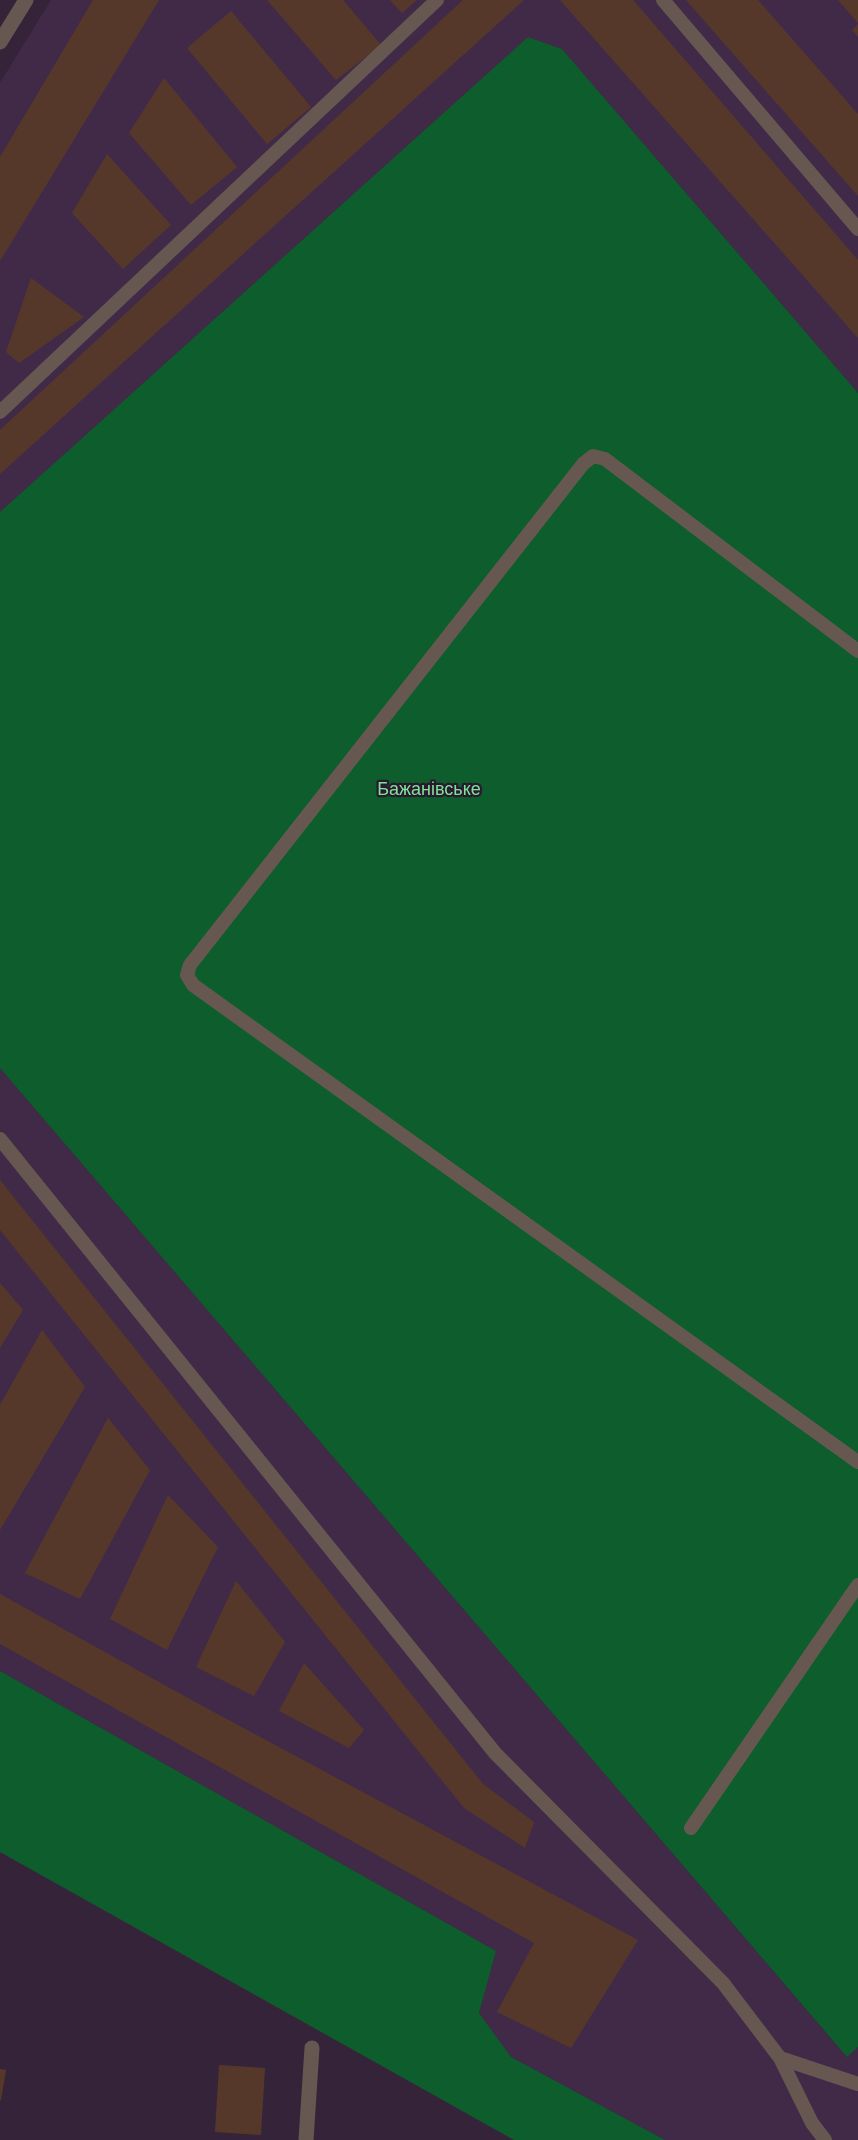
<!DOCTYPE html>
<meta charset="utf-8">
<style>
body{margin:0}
canvas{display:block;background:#35233a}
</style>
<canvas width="858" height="2140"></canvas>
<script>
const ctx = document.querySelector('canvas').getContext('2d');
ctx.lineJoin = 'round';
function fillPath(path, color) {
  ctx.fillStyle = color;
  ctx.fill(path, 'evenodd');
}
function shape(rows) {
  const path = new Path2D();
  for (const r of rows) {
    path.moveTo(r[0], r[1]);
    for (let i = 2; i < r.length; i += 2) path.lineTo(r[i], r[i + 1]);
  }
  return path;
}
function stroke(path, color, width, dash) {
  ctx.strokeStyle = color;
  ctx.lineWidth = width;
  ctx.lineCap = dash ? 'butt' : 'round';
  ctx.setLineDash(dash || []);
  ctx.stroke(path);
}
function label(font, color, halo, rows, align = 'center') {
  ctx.font = font + ' Arial,sans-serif';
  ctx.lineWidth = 4.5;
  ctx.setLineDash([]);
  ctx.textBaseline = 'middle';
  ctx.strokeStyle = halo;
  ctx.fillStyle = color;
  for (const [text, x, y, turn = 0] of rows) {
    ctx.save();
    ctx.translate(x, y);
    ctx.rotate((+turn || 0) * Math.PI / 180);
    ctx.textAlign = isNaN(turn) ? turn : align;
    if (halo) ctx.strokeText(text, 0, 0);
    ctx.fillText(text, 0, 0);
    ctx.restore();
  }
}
fillPath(shape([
 [51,0,858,0,858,393,562,49,528,37,0,512,0,83],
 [0,1068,846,2056,858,2047,858,2140,665,2140,511,2057,479,2013,496,1951,0,1671]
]), '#412a48');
fillPath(shape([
 [528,37,562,49,858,393,858,2047,847,2057,0,1068,0,512],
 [0,1671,496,1951,479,2013,511,2057,665,2140,514,2140,0,1852]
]), '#0e5d2d');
fillPath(shape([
 [93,0,159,0,0,261,0,157],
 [267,0,343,0,381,45,336,80],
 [390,0,417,0,402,13],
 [463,0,524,0,0,474,0,430],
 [560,0,633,0,858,260,858,338],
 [686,0,758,0,858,114,858,196],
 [838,0,858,0,858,23],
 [231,11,311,107,267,144,187,48],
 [858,24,858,37,852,30],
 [164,78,237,167,191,205,129,133],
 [107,154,171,225,123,269,72,213],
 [31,278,84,317,19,363,6,352],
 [0,1180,483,1784,534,1822,525,1848,464,1808,0,1230],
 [0,1283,23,1310,0,1348],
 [42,1330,85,1387,0,1530,0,1405],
 [108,1418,150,1470,80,1599,25,1573],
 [168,1495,218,1547,167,1650,110,1619],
 [236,1581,285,1642,254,1696,196,1667],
 [0,1594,197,1703,638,1940,571,2048,497,2012,534,1943,0,1644],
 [304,1663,364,1730,349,1748,279,1711],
 [219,2065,265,2068,261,2135,215,2132],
 [0,2069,6,2070,1,2100,0,2100]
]), '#56382a');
stroke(shape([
 [663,0,858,229],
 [0,412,437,0],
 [858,651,605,459,593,456,583,464,190,965,187,975,193,985,858,1462],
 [0,1139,495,1753,723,1983,780,2058,812,2123,825,2140],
 [691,1828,858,1585],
 [780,2058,858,2084]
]), '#665851', 14);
stroke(shape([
 [0,42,26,0],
 [306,2140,312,2048]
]), '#665851', 15);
label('18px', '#7de398', '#2b1930', [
 ["Бажанівське",429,790]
]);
</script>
